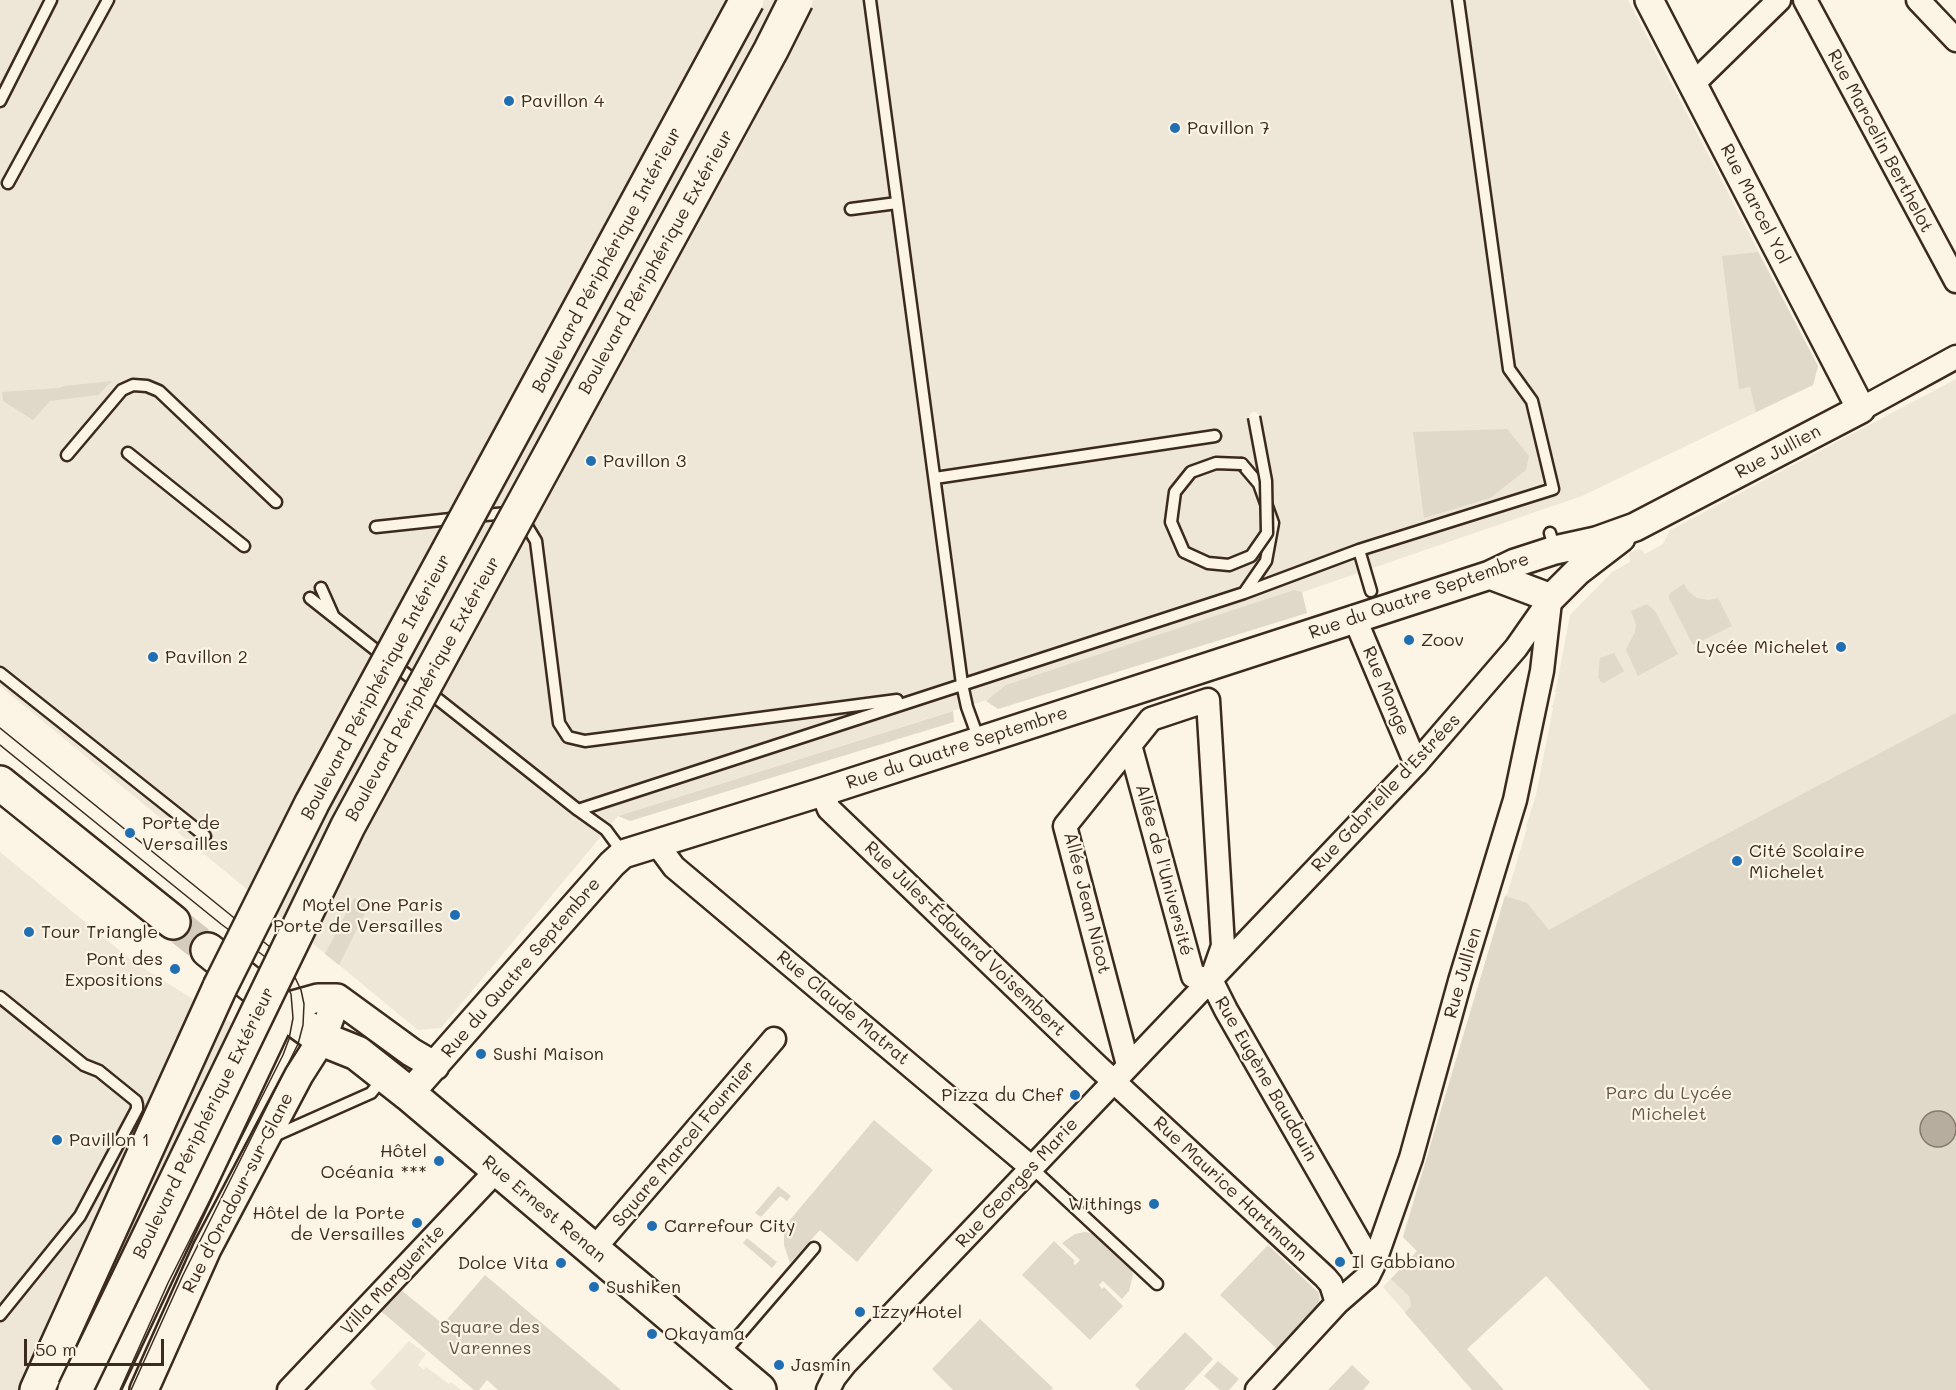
<!DOCTYPE html>
<meta charset="utf-8">
<style>
body{margin:0}
#map{position:relative;width:1956px;height:1390px;overflow:hidden;background:#fcf5e5;font-family:Mali,sans-serif}
canvas{display:block}
.scale{position:absolute;left:24px;top:1339px;width:140px;height:27px;box-sizing:border-box;border:3px solid #3b2a1e;border-top:0;padding-left:8px;font-size:18px;line-height:21px;white-space:nowrap;color:#3b2a1e;-webkit-text-stroke:4px #fcf5e5;paint-order:stroke}
</style>
<div id="map">
<canvas width="1956" height="1390"></canvas>
<div class="scale">50 m</div>
</div>
<script>
const ctx = document.querySelector('canvas').getContext('2d');
ctx.lineJoin = 'round';
function fillPath(path, color) {
  ctx.fillStyle = color;
  ctx.fill(path, 'evenodd');
}
function shape(rows) {
  const path = new Path2D();
  for (const r of rows) {
    if (r.length === 3) {
      path.moveTo(r[0] + r[2], r[1]);
      path.arc(r[0], r[1], r[2], 0, 2 * Math.PI);
      continue;
    }
    path.moveTo(r[0], r[1]);
    for (let i = 2; i < r.length; i += 2) path.lineTo(r[i], r[i + 1]);
  }
  return path;
}
function stroke(path, color, width, dash) {
  ctx.strokeStyle = color;
  ctx.lineWidth = width;
  ctx.lineCap = dash ? 'butt' : 'round';
  ctx.setLineDash(dash || []);
  ctx.stroke(path);
}
function label(font, color, halo, rows, align = 'center') {
  ctx.font = font + ' Mali,sans-serif';
  ctx.lineWidth = 4.5;
  ctx.setLineDash([]);
  ctx.textBaseline = 'middle';
  ctx.strokeStyle = halo;
  ctx.fillStyle = color;
  for (const [text, x, y, turn = 0] of rows) {
    ctx.save();
    ctx.translate(x, y);
    ctx.rotate((+turn || 0) * Math.PI / 180);
    ctx.textAlign = isNaN(turn) ? turn : align;
    if (halo) ctx.strokeText(text, 0, 0);
    ctx.fillText(text, 0, 0);
    ctx.restore();
  }
}
fillPath(shape([
 [0,0,1628,0,1818,366,1813,385,1582,496,1303,592,1292,604,618,816,441,1028,418,1030,0,686],
 [1956,379,1956,1390,1547,1270,1448,1362,1383,1287,1417,1251,1403,1237,1505,896,1507,894,1527,828,1526,826,1536,795,1553,708,1551,706,1553,705,1556,692,1554,691,1556,689,1570,615,1612,572,1630,562,1629,553,1638,549,1642,550,1645,554,1663,544,1670,530],
 [0,852,135,963,251,1035,86,1390,0,1390],
 [409,1341,426,1354,418,1365,424,1370,426,1367,449,1384,451,1382,461,1390,376,1390,370,1383]
]), '#eee6d6');
fillPath(shape([
 [1758,252,1818,366,1813,385,1756,412,1750,387,1739,389,1722,256],
 [112,381,98,395,50,401,33,420,3,401,2,392,59,388,64,386],
 [1507,429,1529,456,1526,470,1490,498,1424,518,1413,432],
 [1684,584,1688,591,1697,598,1709,600,1718,598,1732,626,1693,645,1669,598,1670,593],
 [1294,590,1302,592,1307,613,998,709,986,701,1006,685],
 [1647,604,1655,611,1678,654,1638,676,1626,650,1635,632,1636,624,1631,611],
 [1614,653,1624,671,1604,683,1601,682,1598,677,1600,658],
 [953,711,954,722,630,821,618,816],
 [1956,713,1956,1390,1650,1390,1546,1276,1467,1349,1504,1390,1472,1390,1405,1313,1411,1306,1409,1296,1391,1279,1417,1251,1403,1237,1505,896,1527,903,1549,930,1628,886],
 [354,898,369,905,339,965,325,954],
 [874,1120,933,1170,857,1262,820,1230,790,1263,784,1245,784,1227],
 [778,1186,791,1196,787,1201,780,1196,761,1217,755,1213],
 [1085,1232,1095,1234,1131,1267,1133,1275,1129,1291,1122,1299,1103,1281,1099,1285,1102,1289,1104,1287,1123,1306,1090,1340,1022,1275,1054,1241,1075,1261,1073,1263,1075,1265,1080,1260,1062,1243,1075,1234],
 [747,1238,777,1262,772,1268,743,1243],
 [1268,1245,1319,1293,1320,1304,1277,1349,1220,1295],
 [485,1275,621,1390,498,1390,487,1380,479,1390,474,1390,376,1307,395,1285,443,1324],
 [980,1319,1053,1388,1051,1390,953,1390,932,1369],
 [1185,1332,1213,1359,1184,1390,1140,1390,1135,1385],
 [1218,1361,1239,1379,1229,1390,1220,1390,1204,1376],
 [1352,1365,1370,1382,1363,1390,1328,1390]
]), '#e0d8c8');
const water = shape([
 [1938,1129,18]
]);
fillPath(water, '#b7ad9e');
stroke(water, '#85796b', 1.5);
stroke(shape([
 [173,922,208,950]
]), '#d5ccbd', 33, [33, 16]);
const service = shape([
 [870,0,962,684,967,707,979,740],
 [0,101,51,0],
 [8,183,108,0],
 [851,209,897,203],
 [128,453,244,546],
 [67,455,122,390,133,385,147,386,159,391,276,502],
 [935,478,1215,436],
 [475,516,507,513,525,523,536,541,559,723,568,737,585,741,897,700],
 [376,527,460,518],
 [1550,533,1555,550],
 [321,588,333,615],
 [1371,591,1359,550,1553,489,1532,401,1509,369,1458,0],
 [1244,593,1359,550],
 [310,598,578,810,1244,593,1266,561,1273,523,1259,484,1242,464],
 [0,673,205,836],
 [578,810,606,830,623,853],
 [0,997,84,1065,99,1071,136,1101,137,1105,137,1109,80,1216,0,1315],
 [272,1137,371,1093,384,1077],
 [1032,1168,1157,1284],
 [722,1355,814,1248]
]);
const minor = shape([
 [1805,0,1956,281],
 [1918,0,1956,40],
 [1693,84,1779,0],
 [1861,409,1956,357],
 [1355,619,1416,764],
 [1130,745,1193,976,1211,980],
 [822,792,829,809,1096,1065,1325,1277,1331,1284,1337,1303],
 [657,844,674,867,1032,1168],
 [1128,1065,1065,826,1151,719,1208,700,1223,946,1211,980,1226,1010,1373,1266],
 [593,1250,774,1039],
 [289,1390,497,1170],
 [828,1390,834,1378,845,1364,1416,764,1516,648,1551,598],
 [1257,1390,1337,1303,1368,1276,1373,1266,1411,1158,1460,981,1515,800,1542,671,1550,602]
]);
const tertiary = shape([
 [1490,575,1551,598],
 [1551,598,1578,571,1621,538],
 [409,1094,612,864,623,854,822,792,1355,619,1490,575,1515,563,1555,550,1596,541,1635,527,1861,409,1649,0],
 [105,1390,284,1010,293,1005,318,998,337,998,411,1052,435,1066],
 [144,1390,207,1249,299,1075,322,1039,337,998]
]);
const primary = shape([
 [0,783,173,922],
 [208,950,293,1018,322,1039,357,1053,409,1094,759,1390]
]);
const trunk = shape([
 [37,1390,220,987]
]);
stroke(service, '#3b2a1e', 15);
stroke(minor, '#3b2a1e', 27);
stroke(tertiary, '#3b2a1e', 32);
stroke(primary, '#3b2a1e', 38);
stroke(trunk, '#3b2a1e', 38);
stroke(service, '#fcf5e5', 10);
stroke(minor, '#fcf5e5', 22);
stroke(tertiary, '#fcf5e5', 27);
stroke(primary, '#fcf5e5', 33);
stroke(trunk, '#fcf5e5', 33);
stroke(shape([
 [0,728,275,951,290,967,301,990,304,1004,303,1025,298,1044,183,1275,131,1390],
 [0,745,221,924,264,956,278,969,291,994,293,1018,289,1039,283,1055,168,1283,120,1390]
]), '#3b2a1e', 1.5);
const serviceBridge = shape([
 [1242,464,1216,463,1191,472,1175,492,1171,522,1184,552,1208,563,1229,565,1251,556,1267,533,1266,481,1254,417]
]);
const trunkBridge = shape([
 [220,987,312,803,747,0],
 [75,1390,348,826,771,50,796,0]
]);
stroke(serviceBridge, '#3b2a1e', 15, []);
stroke(trunkBridge, '#3b2a1e', 38, []);
stroke(serviceBridge, '#fcf5e5', 10);
stroke(trunkBridge, '#fcf5e5', 33);
for (const [x, y, r, color] of [
 [509,101,6,"#1f6fb2"],
 [1175,128,6,"#1f6fb2"],
 [591,461,6,"#1f6fb2"],
 [1409,640,6,"#1f6fb2"],
 [1841,647,6,"#1f6fb2"],
 [153,657,6,"#1f6fb2"],
 [130,833,6,"#1f6fb2"],
 [1737,861,6,"#1f6fb2"],
 [455,915,6,"#1f6fb2"],
 [29,932,6,"#1f6fb2"],
 [175,969,6,"#1f6fb2"],
 [481,1054,6,"#1f6fb2"],
 [1075,1095,6,"#1f6fb2"],
 [57,1140,6,"#1f6fb2"],
 [439,1161,6,"#1f6fb2"],
 [1154,1204,6,"#1f6fb2"],
 [417,1223,6,"#1f6fb2"],
 [652,1226,6,"#1f6fb2"],
 [1340,1262,6,"#1f6fb2"],
 [561,1263,6,"#1f6fb2"],
 [594,1287,6,"#1f6fb2"],
 [860,1312,6,"#1f6fb2"],
 [652,1334,6,"#1f6fb2"],
 [779,1365,6,"#1f6fb2"]
]) {
  const dot = new Path2D();
  dot.arc(x, y, r, 0, 2 * Math.PI);
  ctx.fillStyle = color;
  ctx.fill(dot);
  stroke(dot, '#fcf5e5', 2);
}
label('18px', '#3b2a1e', '#fcf5e5', [
 ["Pavillon 4",521,101],
 ["Pavillon 7",1187,128],
 ["Pavillon 3",603,461],
 ["Zoov",1421,640],
 ["Lycée Michelet",1829,647,"right"],
 ["Pavillon 2",165,657],
 ["Porte de",142,823],
 ["Versailles",142,844],
 ["Cité Scolaire",1749,851],
 ["Michelet",1749,872],
 ["Motel One Paris",443,905,"right"],
 ["Porte de Versailles",443,926,"right"],
 ["Tour Triangle",41,932],
 ["Pont des",163,959,"right"],
 ["Expositions",163,980,"right"],
 ["Sushi Maison",493,1054],
 ["Pizza du Chef",1063,1095,"right"],
 ["Pavillon 1",69,1140],
 ["Hôtel",427,1151,"right"],
 ["Océania ***",427,1172,"right"],
 ["Withings",1142,1204,"right"],
 ["Hôtel de la Porte",405,1213,"right"],
 ["de Versailles",405,1234,"right"],
 ["Carrefour City",664,1226],
 ["Il Gabbiano",1352,1262],
 ["Dolce Vita",549,1263,"right"],
 ["Sushiken",606,1287],
 ["Izzy Hotel",872,1312],
 ["Okayama",664,1334],
 ["Jasmin",791,1365]
], 'left');
label('18px', '#3b2a1e', '#fcf5e5', [
 ["Rue Marcelin Berthelot",1880,141,62],
 ["Rue Marcel Yol",1755,204,63],
 ["Boulevard Périphérique Intérieur",607,260,-62],
 ["Boulevard Périphérique Extérieur",656,262,-61],
 ["Rue Jullien",1778,452,-28],
 ["Rue du Quatre Septembre",1419,596,-19],
 ["Boulevard Périphérique Intérieur",376,687,-62],
 ["Boulevard Périphérique Extérieur",423,689,-61],
 ["Rue Monge",1386,691,67],
 ["Rue du Quatre Septembre",957,748,-18],
 ["Rue Gabrielle d'Estrées",1386,793,-47],
 ["Allée de l'Université",1164,870,75],
 ["Allée Jean Nicot",1087,903,76],
 ["Rue Jules-Édouard Voisembert",965,939,44],
 ["Rue du Quatre Septembre",521,968,-49],
 ["Rue Jullien",1463,973,-74],
 ["Rue Claude Matrat",843,1008,40],
 ["Rue Eugène Baudouin",1266,1079,60],
 ["Boulevard Périphérique Extérieur",204,1123,-64],
 ["Square Marcel Fournier",684,1144,-50],
 ["Rue Georges Marie",1017,1183,-47],
 ["Rue Maurice Hartmann",1230,1189,43],
 ["Rue d'Oradour-sur-Glane",238,1193,-63],
 ["Rue Ernest Renan",544,1209,40],
 ["Villa Marguerite",393,1280,-47]
]);
label('18px', '#645648', '#fcf5e5', [
 ["Parc du Lycée",1669,1093],
 ["Michelet",1669,1114],
 ["Square des",490,1327],
 ["Varennes",490,1348]
]);
</script>
